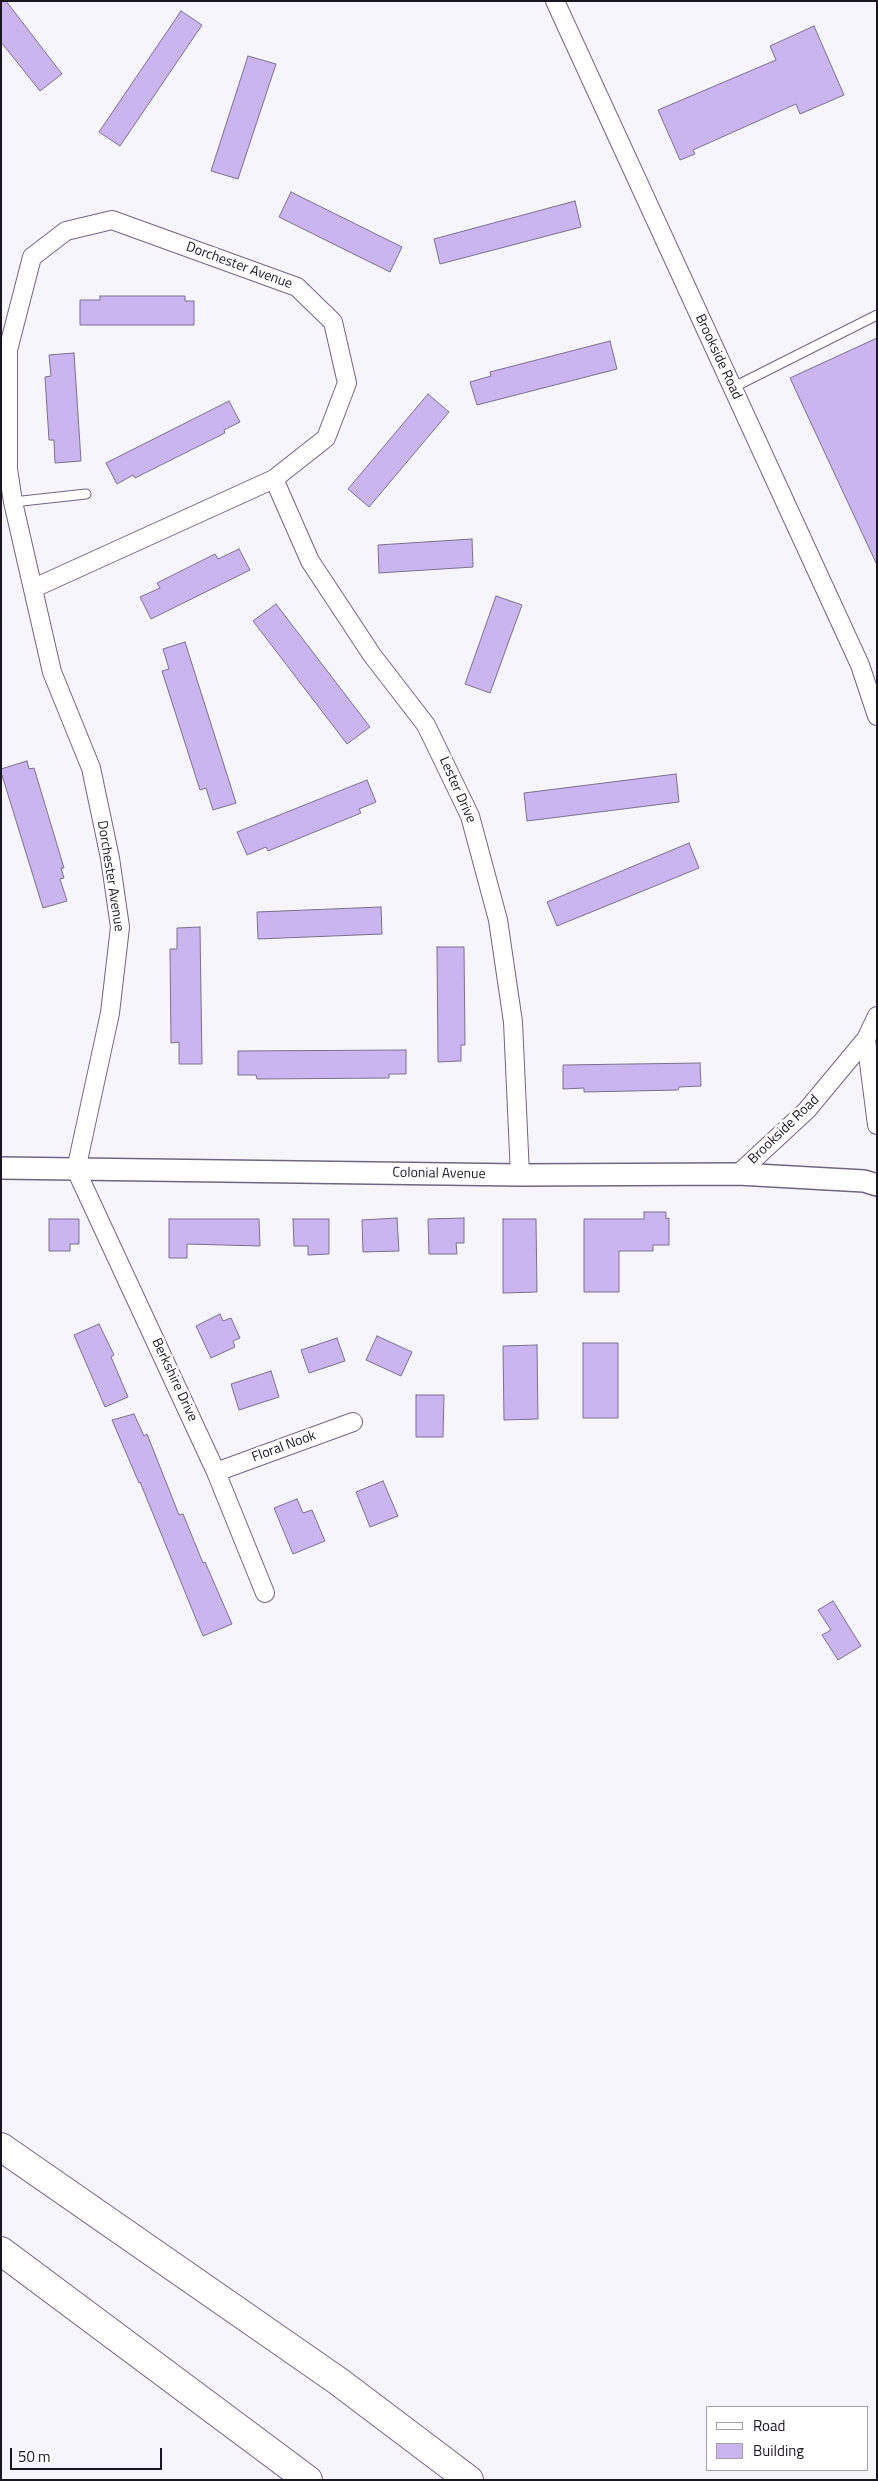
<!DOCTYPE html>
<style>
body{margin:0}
#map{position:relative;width:878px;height:2481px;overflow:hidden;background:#f7f5fc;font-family:"Titillium Web",sans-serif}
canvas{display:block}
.frame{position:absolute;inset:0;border:2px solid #191521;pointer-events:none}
.legend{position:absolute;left:706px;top:2406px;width:162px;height:65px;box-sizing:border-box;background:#fff;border:1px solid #a3a1a6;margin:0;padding:6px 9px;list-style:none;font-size:15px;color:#191521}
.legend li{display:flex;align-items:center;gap:10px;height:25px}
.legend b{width:25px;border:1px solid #a3a1a6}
.scale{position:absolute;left:10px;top:2448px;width:152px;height:22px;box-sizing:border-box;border:2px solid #191521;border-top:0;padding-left:6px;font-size:15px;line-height:18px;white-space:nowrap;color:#191521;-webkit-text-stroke:4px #fff;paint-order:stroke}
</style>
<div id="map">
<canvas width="878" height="2481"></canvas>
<div class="frame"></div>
<ul class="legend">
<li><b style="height:6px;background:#fff"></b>Road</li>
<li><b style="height:14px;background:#cab5f1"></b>Building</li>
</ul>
<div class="scale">50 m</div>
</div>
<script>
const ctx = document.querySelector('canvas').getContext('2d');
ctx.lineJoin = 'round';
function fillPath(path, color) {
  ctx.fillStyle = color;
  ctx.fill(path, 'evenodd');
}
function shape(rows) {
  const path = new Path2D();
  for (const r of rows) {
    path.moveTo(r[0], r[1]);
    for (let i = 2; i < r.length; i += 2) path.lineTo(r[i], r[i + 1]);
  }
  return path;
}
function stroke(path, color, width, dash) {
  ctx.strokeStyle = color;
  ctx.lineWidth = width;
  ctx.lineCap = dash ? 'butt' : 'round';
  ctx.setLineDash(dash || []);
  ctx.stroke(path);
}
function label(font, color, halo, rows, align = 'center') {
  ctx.font = font + ' "Titillium Web",sans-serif';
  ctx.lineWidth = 5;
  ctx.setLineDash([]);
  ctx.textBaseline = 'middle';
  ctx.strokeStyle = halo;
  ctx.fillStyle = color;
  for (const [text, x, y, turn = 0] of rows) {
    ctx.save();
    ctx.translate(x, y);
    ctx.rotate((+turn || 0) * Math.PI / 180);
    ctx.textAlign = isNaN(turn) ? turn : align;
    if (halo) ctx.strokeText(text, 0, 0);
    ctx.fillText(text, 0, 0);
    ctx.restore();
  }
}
const building = shape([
 [1,1,6,1,62,74,40,91,1,42,1,1],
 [181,11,202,25,120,146,99,132,181,11],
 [814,26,844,95,800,114,796,104,693,150,695,154,680,160,658,110,776,60,770,46,814,26],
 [248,56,276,64,238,179,211,171,248,56],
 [291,192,402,247,390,272,279,217,291,192],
 [575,201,581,227,440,264,434,239,575,201],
 [100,296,185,296,185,301,194,301,194,325,80,325,80,300,100,300,100,296],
 [877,338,877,565,790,378,877,338],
 [610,341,617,369,477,405,470,382,491,376,490,372,610,341],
 [74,353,81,461,55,463,54,440,49,440,45,377,51,376,49,355,74,353],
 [428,394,449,412,369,507,348,489,428,394],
 [229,401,240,422,224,430,225,433,135,478,133,475,117,484,106,463,229,401],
 [472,539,473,567,379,573,378,545,472,539],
 [239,549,250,570,151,619,140,597,160,588,157,583,215,554,218,559,239,549],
 [496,596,522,605,490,693,465,684,496,596],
 [276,604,370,727,347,744,253,621,276,604],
 [185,642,236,803,213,810,206,788,200,790,162,671,169,669,163,649,185,642],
 [27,761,29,769,34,768,64,868,61,868,64,878,60,879,67,901,43,908,1,772,1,769,27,761],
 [676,774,679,802,527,821,524,793,676,774],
 [367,780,376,802,359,809,361,813,268,851,266,847,247,855,237,832,367,780],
 [689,843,699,868,557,926,547,902,689,843],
 [381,907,382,934,258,939,257,912,381,907],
 [200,927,202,1064,179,1064,179,1042,171,1043,170,949,177,949,177,928,200,927],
 [437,947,464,947,465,1045,461,1045,461,1061,438,1062,437,947],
 [406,1050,406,1074,389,1074,389,1078,257,1079,256,1075,238,1075,238,1051,406,1050],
 [700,1063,701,1086,679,1087,678,1090,584,1092,584,1088,563,1089,563,1065,700,1063],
 [644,1212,666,1212,666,1219,669,1218,669,1245,653,1245,653,1251,619,1251,619,1292,584,1292,584,1219,644,1219,644,1212],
 [397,1218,399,1251,363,1252,362,1220,397,1218],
 [464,1218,464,1243,456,1243,457,1254,429,1254,428,1219,464,1218],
 [49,1219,79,1219,79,1244,70,1244,70,1251,49,1251,49,1219],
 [169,1219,259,1219,260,1246,187,1244,187,1258,169,1258,169,1219],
 [293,1219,329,1219,329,1254,308,1255,308,1246,294,1246,293,1219],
 [503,1219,536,1219,537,1292,503,1293,503,1219],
 [220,1314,223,1321,231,1318,240,1338,233,1341,235,1347,211,1358,196,1326,220,1314],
 [99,1324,114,1355,111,1357,128,1397,105,1407,74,1335,99,1324],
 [377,1336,412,1352,401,1376,366,1360,377,1336],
 [337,1338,345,1361,309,1373,301,1350,337,1338],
 [583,1343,618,1343,618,1418,583,1418,583,1343],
 [537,1345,538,1419,504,1420,503,1346,537,1345],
 [271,1371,279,1397,239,1410,231,1384,271,1371],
 [416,1395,444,1395,443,1437,416,1437,416,1395],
 [134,1414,144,1436,147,1434,179,1515,183,1514,203,1563,205,1562,232,1624,203,1636,140,1482,139,1483,112,1420,134,1414],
 [383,1481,398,1516,370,1527,356,1492,383,1481],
 [297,1499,303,1513,312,1510,325,1541,293,1554,274,1508,297,1499],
 [833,1601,861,1646,838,1660,822,1635,831,1630,818,1610,833,1601]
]);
fillPath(building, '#cab5f1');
stroke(building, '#7a708e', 1);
const service = shape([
 [732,388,877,315],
 [13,502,86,494]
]);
const minor = shape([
 [555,1,860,665,877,716],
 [274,479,310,561,372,655,426,725,470,816,498,920,513,1022,520,1175],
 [34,588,274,479,326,438,347,383,333,322,297,287,112,220,66,231,32,257,8,350,8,469,13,502,52,672,91,768,110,858,120,927,110,1013,76,1170,216,1472,265,1593],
 [866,1039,877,1125],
 [738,1174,807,1110,866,1039,877,1016],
 [216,1472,353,1422]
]);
const tertiary = shape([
 [1,1168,520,1175,738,1174,864,1181,877,1185]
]);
const motorway = shape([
 [1,2147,338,2381,469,2480],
 [1,2251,308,2480]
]);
stroke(service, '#706583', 11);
stroke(minor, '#706583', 20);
stroke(tertiary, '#706583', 24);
stroke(motorway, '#706583', 30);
stroke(service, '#fff', 9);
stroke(minor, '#fff', 18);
stroke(tertiary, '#fff', 21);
stroke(motorway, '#fff', 28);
label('14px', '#191521', '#fff', [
 ["Dorchester Avenue",239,266,20],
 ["Brookside Road",718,357,65],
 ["Lester Drive",457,790,66],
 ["Dorchester Avenue",110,876,81],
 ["Brookside Road",784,1130,-44],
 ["Colonial Avenue",439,1174,1],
 ["Berkshire Drive",174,1380,65],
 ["Floral Nook",284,1447,-20]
]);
</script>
